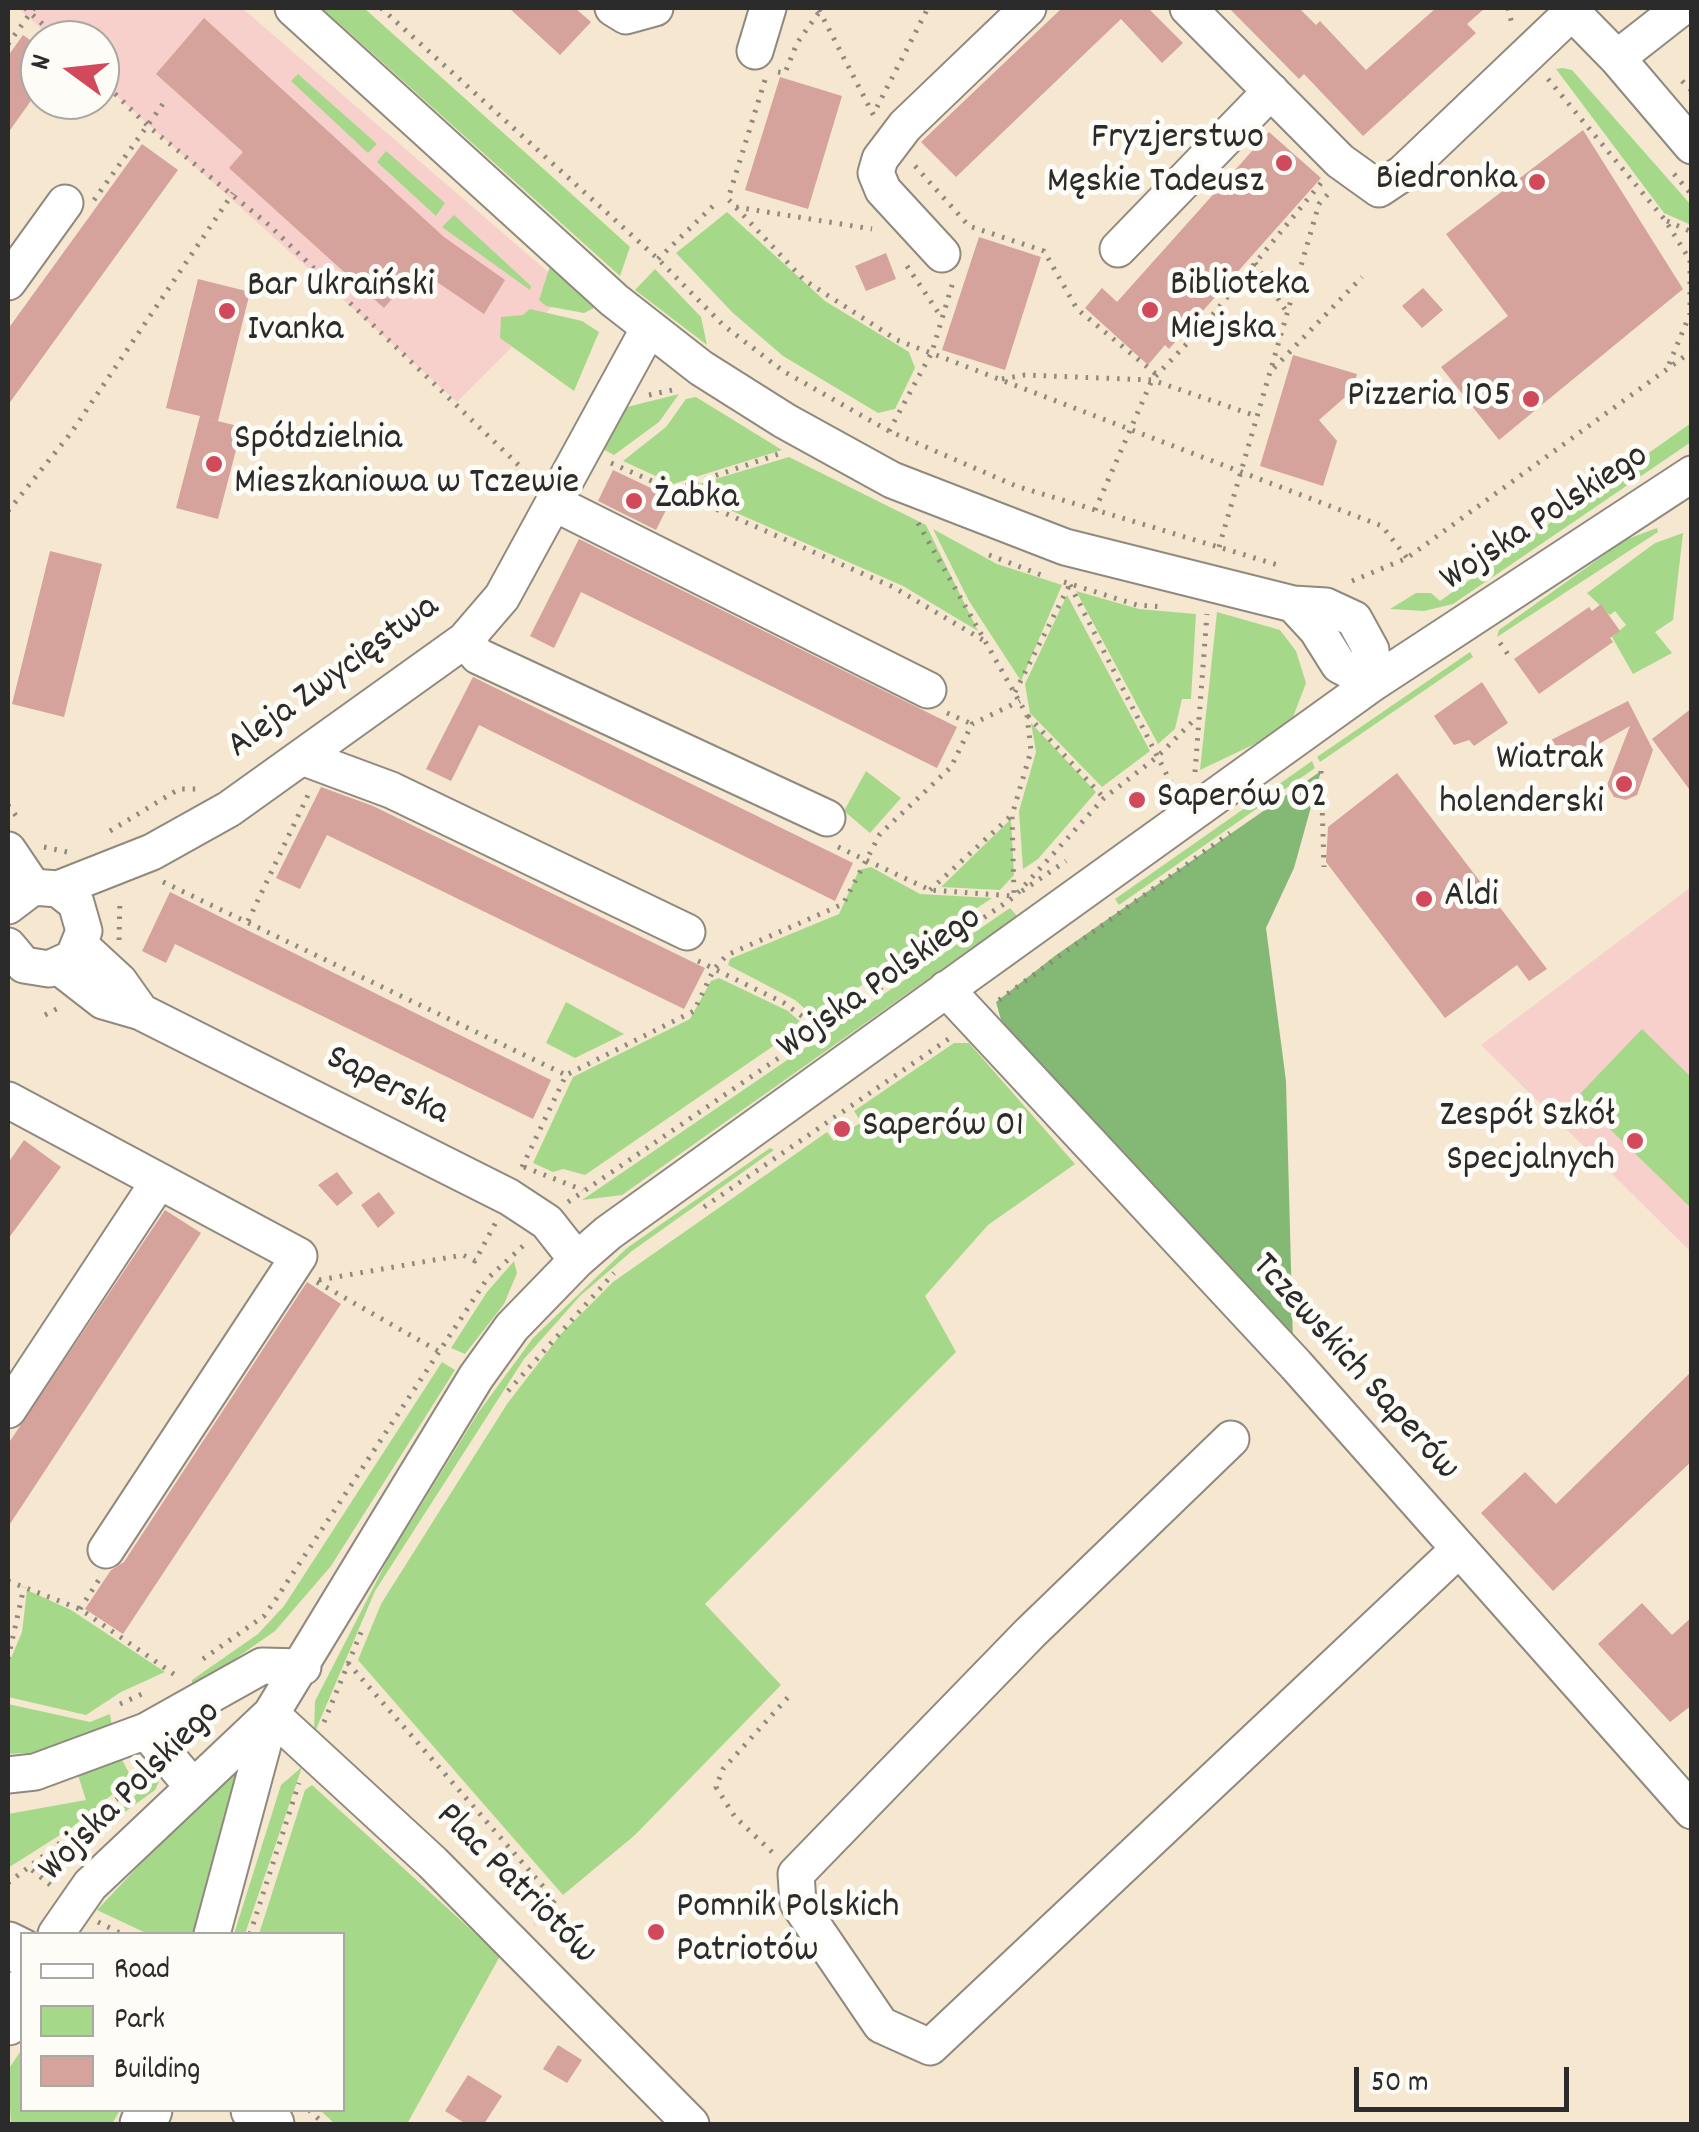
<!DOCTYPE html>
<meta charset="utf-8">
<style>
body{margin:0}
#map{position:relative;width:1699px;height:2132px;overflow:hidden;background:#f6e7d1;font-family:Dekko,sans-serif}
canvas{display:block}
.frame{position:absolute;inset:0;border:10px solid #2b2b2b;pointer-events:none}
.legend{position:absolute;left:20px;top:1932px;width:325px;height:180px;box-sizing:border-box;background:#fdfcf7;border:2px solid #a9a8a5;margin:0;padding:12px 18px;list-style:none;font-size:30px;color:#2b2b2b}
.legend li{display:flex;align-items:center;gap:20px;height:50px}
.legend b{width:50px;border:2px solid #a9a8a5}
.north{position:absolute;left:20px;top:20px;width:100px;height:100px;box-sizing:border-box;background:#fdfcf7;border:2px solid #a9a8a5;border-radius:50%;rotate:285deg;font-size:28px;font-weight:700;line-height:40px;text-align:center;color:#2b2b2b}
.north::after{content:'';display:block;margin:auto;width:35px;height:45px;background:#d1495b;clip-path:polygon(50% 0,100% 100%,50% 72%,0 100%)}
.scale{position:absolute;left:1354px;top:2067px;width:215px;height:45px;box-sizing:border-box;border:5px solid #2b2b2b;border-top:0;padding-left:12px;font-size:30px;line-height:35px;white-space:nowrap;color:#2b2b2b;-webkit-text-stroke:8px #fdfcf7;paint-order:stroke}
</style>
<div id="map">
<canvas width="1699" height="2132"></canvas>
<div class="frame"></div>
<ul class="legend">
<li><b style="height:12px;background:#fff"></b>Road</li>
<li><b style="height:28px;background:#a5d989"></b>Park</li>
<li><b style="height:28px;background:#d5a29c"></b>Building</li>
</ul>
<div class="north">N</div>
<div class="scale">50 m</div>
</div>
<script>
const ctx = document.querySelector('canvas').getContext('2d');
ctx.lineJoin = 'round';
function fillPath(path, color) {
  ctx.fillStyle = color;
  ctx.fill(path, 'evenodd');
}
function shape(rows) {
  const path = new Path2D();
  for (const r of rows) {
    path.moveTo(r[0], r[1]);
    for (let i = 2; i < r.length; i += 2) path.lineTo(r[i], r[i + 1]);
  }
  return path;
}
function stroke(path, color, width, dash) {
  ctx.strokeStyle = color;
  ctx.lineWidth = width;
  ctx.lineCap = dash ? 'butt' : 'round';
  ctx.setLineDash(dash || []);
  ctx.stroke(path);
}
function label(font, color, halo, rows, align = 'center') {
  ctx.font = font + ' Dekko,sans-serif';
  ctx.lineWidth = 10;
  ctx.setLineDash([]);
  ctx.textBaseline = 'middle';
  ctx.strokeStyle = halo;
  ctx.fillStyle = color;
  for (const [text, x, y, turn = 0] of rows) {
    ctx.save();
    ctx.translate(x, y);
    ctx.rotate((+turn || 0) * Math.PI / 180);
    ctx.textAlign = isNaN(turn) ? turn : align;
    if (halo) ctx.strokeText(text, 0, 0);
    ctx.fillText(text, 0, 0);
    ctx.restore();
  }
}
fillPath(shape([
 [18,8,242,8,569,290,457,402,100,81,100,40,54,40],
 [1691,887,1691,1252,1481,1045]
]), '#f7d0cb');
fillPath(shape([
 [322,8,364,8,586,207,630,247,620,276],
 [1562,68,1572,70,1691,205,1691,225,1664,213,1556,69],
 [298,74,377,144,368,153,291,81],
 [386,151,445,203,436,216,377,162],
 [727,212,825,301,909,352,915,368,895,409,878,413,783,356,733,313,676,253],
 [454,215,531,286,530,290,442,227],
 [550,266,596,307,584,313,546,306,539,300],
 [655,269,701,317,707,345,635,290],
 [530,309,582,321,599,332,574,391,500,338,501,317,523,315],
 [679,394,659,422,614,455,601,448,623,408],
 [696,397,782,450,673,484,623,461,666,427,686,399],
 [1691,423,1691,442,1453,604,1424,611,1390,609,1416,593,1431,593,1440,601],
 [789,457,926,525,978,631,903,586,682,489],
 [1657,528,1658,532,1497,637,1499,630,1625,540],
 [933,529,997,564,1062,585,1021,681,969,601],
 [1683,533,1673,620,1655,632,1672,653,1633,674,1612,637,1626,625,1615,611,1610,615,1587,593,1655,543],
 [1076,591,1139,609,1196,614,1191,699,1182,699,1175,729,1158,744],
 [1067,595,1150,751,1102,787,1030,713,1025,684],
 [1217,612,1280,630,1296,651,1306,683,1293,717,1259,742,1200,770],
 [1470,652,1473,657,1320,762,1317,757],
 [1031,723,1096,792,1038,859,1023,869,1019,811,1036,752],
 [1312,761,1315,768,1119,905,1115,899],
 [866,771,901,798,870,833,844,811],
 [1011,819,1014,875,1000,890,941,887],
 [871,867,920,894,992,898,814,1017,795,1000,728,965,730,959,839,914,859,870],
 [1010,908,1017,916,622,1195,582,1200],
 [719,978,788,1011,804,1025,585,1175,563,1169,553,1172,533,1163,573,1077,690,1019,711,981],
 [566,1002,624,1034,575,1058,546,1043],
 [1642,1029,1691,1077,1691,1208,1577,1097],
 [954,1043,969,1043,1075,1164,988,1225,925,1296,956,1352,705,1604,781,1685,635,1835,563,1895,358,1660,381,1604,507,1404,561,1334,613,1282,827,1132,834,1141,861,1122,854,1111],
 [770,1148,774,1150,632,1251,580,1296,524,1359,375,1591,314,1734,315,1701,388,1559,478,1413,533,1338,627,1248],
 [514,1261,517,1273,504,1304,465,1354,451,1348,487,1292],
 [442,1362,455,1370,331,1566,275,1631,192,1689,192,1680,258,1634,284,1606],
 [27,1590,71,1610,165,1672,121,1692,86,1715,8,1697,8,1665,22,1632],
 [8,1704,90,1722,110,1714,112,1726,46,1752,8,1754],
 [248,1750,193,1934,148,1934,97,1910],
 [120,1756,129,1773,119,1789,71,1828,8,1868,8,1814,86,1800,78,1775],
 [159,1766,162,1775,155,1790,103,1828,60,1872,55,1861,130,1802],
 [302,1767,245,1934,234,1934,281,1785],
 [312,1785,500,1956,407,2124,335,2124,320,2110,342,2110,342,1934,259,1934,305,1790],
 [22,2049,22,2110,120,2110,112,2124,11,2124,8,2070]
]), '#a5d989');
fillPath(shape([
 [1321,771,1294,868,1266,928,1286,1081,1293,1343,1081,1113,1001,1020,996,1002,1056,955]
]), '#84b975');
fillPath(shape([
 [509,8,575,8,591,22,560,55],
 [1062,8,1148,8,1183,43,1162,63,1121,19,956,177,921,142],
 [1229,8,1299,8,1316,25,1320,21,1366,70,1436,8,1485,8,1467,24,1476,33,1363,136,1304,74,1299,79],
 [204,18,444,237,505,280,484,314,418,269,384,308,229,168,243,152,156,74],
 [23,35,40,47,40,88,8,133,8,56],
 [780,77,842,96,808,209,745,190],
 [1583,130,1683,289,1499,440,1441,367,1508,316,1446,234],
 [1269,132,1321,178,1169,349,1165,345,1148,365,1085,308,1102,288,1117,302],
 [142,144,178,170,8,405,8,329],
 [979,237,1041,257,1005,370,942,350],
 [886,253,896,279,866,291,855,266],
 [198,279,250,292,218,421,201,417,242,427,218,519,176,508,200,416,166,408],
 [1423,288,1443,310,1422,328,1402,306],
 [1293,355,1357,374,1352,391,1319,420,1337,441,1323,486,1260,466],
 [613,470,672,498,656,530,598,501],
 [579,539,957,727,937,768,581,592,554,648,530,636],
 [50,551,102,564,64,717,12,704],
 [1601,604,1620,631,1610,638,1613,642,1539,694,1514,659,1589,607,1592,611],
 [473,677,853,863,835,901,479,725,451,781,426,769],
 [1482,682,1508,723,1474,746,1469,740,1454,745,1434,716],
 [1628,701,1653,750,1637,795,1626,800,1614,797,1607,785,1630,726,1564,764,1549,741],
 [1692,708,1692,793,1652,739],
 [1397,773,1547,969,1529,981,1517,965,1445,1018,1326,862,1328,827],
 [321,787,373,806,705,968,684,1009,327,835,300,889,276,878],
 [170,892,551,1080,533,1119,175,944,166,963,142,951],
 [24,1140,61,1167,8,1239,8,1163],
 [337,1172,353,1193,337,1206,318,1185],
 [379,1192,395,1213,378,1228,361,1205],
 [165,1210,201,1233,8,1527,8,1444],
 [307,1282,341,1304,123,1634,85,1609,111,1570,124,1562],
 [1692,1371,1692,1461,1553,1591,1481,1513,1525,1472,1556,1504],
 [1642,1603,1672,1635,1692,1617,1692,1705,1670,1722,1598,1644],
 [558,2045,582,2060,567,2083,543,2069],
 [468,2075,502,2096,484,2124,466,2124,445,2111]
]), '#d5a29c');
const minor = shape([
 [293,8,614,300,701,368,785,421,892,480,1065,547,1293,604,1326,606,1354,619,1371,650,1373,683],
 [613,8,626,16,655,8],
 [1188,8,1340,161,1379,189,1403,173,1572,12],
 [1568,8,1617,58,1692,146],
 [755,51,768,8],
 [1617,58,1681,8],
 [1118,249,1271,91],
 [942,254,883,190,876,173,880,159,905,126,1028,8],
 [8,282,65,203],
 [554,503,928,690],
 [1293,604,1317,630,1339,665,1373,683],
 [465,640,478,656,827,818],
 [302,757,391,790,687,932],
 [8,850,33,887],
 [58,889,152,852,229,809,465,640,502,597,649,328],
 [8,906,33,887,58,889,76,903,84,931,73,958,49,969,24,965,8,946],
 [81,946,119,981,141,1012],
 [58,966,103,1001,141,1012,509,1197,547,1222,577,1260],
 [946,989,1296,1365,1692,1811],
 [8,1100,299,1256,106,1550],
 [8,1410,159,1181],
 [1231,1439,1030,1633,796,1874,798,1903,881,2025,930,2047,1458,1550],
 [271,1714,433,1863,691,2124],
 [146,1731,193,1787],
 [8,1775,35,1772,146,1731,262,1666,303,1667],
 [56,1934,90,1885,271,1714,476,1377,512,1327,577,1260,608,1233,1373,683,1692,474],
 [212,1934,271,1715]
]);
const major = shape([
 [8,1945,22,1952],
 [8,2022,22,1992],
 [254,2110,271,2124],
 [143,2124,149,2110]
]);
stroke(minor, '#90897e', 39);
stroke(major, '#90897e', 49);
stroke(shape([
 [25,8,60,40],
 [381,8,658,259,723,325,783,371,889,431,1016,486,1278,565],
 [1508,8,1512,24],
 [819,10,874,116],
 [8,44,34,8],
 [778,72,785,73,797,43,822,8],
 [100,79,148,126,269,225,531,477],
 [1548,79,1665,220,1690,260,1690,314,1667,369],
 [765,80,728,199,804,280,897,340,1382,526,1407,558],
 [1682,81,1692,91],
 [877,107,928,8],
 [915,166,969,226,1044,251,1077,309,1157,375],
 [1674,174,1692,195],
 [94,200,165,101],
 [736,207,872,229],
 [1667,221,1692,232],
 [658,259,713,206],
 [1255,263,1288,314],
 [907,266,942,318],
 [1274,368,1362,277],
 [1002,379,1025,375,1152,380,1256,416],
 [649,395,677,389],
 [889,431,932,352,953,282],
 [611,463,893,587,983,640],
 [676,489,779,454],
 [1095,510,1152,380,1200,330,1321,183],
 [8,511,71,433,233,193],
 [918,523,1027,715,1031,751,1012,815,1014,895],
 [1219,547,1319,204,1329,193],
 [989,555,1044,576],
 [1352,581,1407,558,1692,351],
 [1064,582,1137,605,1165,607],
 [1070,585,1173,787],
 [1500,643,1512,660],
 [1015,692,1070,584],
 [947,713,972,724],
 [1028,716,1104,798],
 [1321,771,1324,867],
 [1195,772,1207,614],
 [8,805,20,821],
 [110,831,179,789,197,789],
 [44,847,67,852],
 [838,847,930,890,1012,896],
 [163,882,566,1075],
 [930,890,1012,815],
 [1022,891,1066,861],
 [248,921,309,793],
 [119,940,120,898],
 [698,961,784,1003,817,1027],
 [999,1000,1230,833],
 [45,1015,62,1006],
 [522,1167,566,1075,694,1011,714,969,727,955,843,904,880,834,951,767,972,724,1020,701],
 [524,1167,583,1190],
 [568,1202,1014,897,1104,798,1157,757,1196,718],
 [704,1207,950,1038],
 [319,1280,463,1255,475,1261,496,1222],
 [317,1282,438,1351],
 [508,1391,614,1273],
 [8,1581,80,1609,178,1677],
 [80,1609,100,1578],
 [8,1659,24,1587],
 [203,1659,264,1616,276,1599,487,1279,524,1245],
 [348,1663,555,1900,535,1925],
 [120,1704,142,1694],
 [324,1722,362,1630],
 [772,1852,735,1817,716,1787,723,1769,791,1694],
 [32,1870,54,1888],
 [8,1883,125,1793,140,1775],
 [98,1922,122,1934],
 [250,1934,299,1783],
 [309,2110,324,2124]
]), '#90897e', 5, [2.5, 8]);
stroke(minor, '#fff', 35);
stroke(major, '#fff', 45);
for (const [x, y, r, color] of [
 [1284,163,10,"#d1495b"],
 [1537,182,10,"#d1495b"],
 [1150,310,10,"#d1495b"],
 [227,311,10,"#d1495b"],
 [1531,399,10,"#d1495b"],
 [214,464,10,"#d1495b"],
 [634,501,10,"#d1495b"],
 [1624,784,10,"#d1495b"],
 [1137,800,10,"#d1495b"],
 [1424,899,10,"#d1495b"],
 [842,1129,10,"#d1495b"],
 [1635,1141,10,"#d1495b"],
 [656,1932,10,"#d1495b"]
]) {
  const dot = new Path2D();
  dot.arc(x, y, r, 0, 2 * Math.PI);
  ctx.fillStyle = color;
  ctx.fill(dot);
  stroke(dot, '#fdfcf7', 4);
}
label('38px', '#2b2b2b', '#fdfcf7', [
 ["Fryzjerstwo",1264,141,"right"],
 ["Męskie Tadeusz",1264,185,"right"],
 ["Biedronka",1517,182,"right"],
 ["Biblioteka",1170,288],
 ["Miejska",1170,332],
 ["Bar Ukraiński",247,289],
 ["Ivanka",247,333],
 ["Pizzeria 105",1511,399,"right"],
 ["Spółdzielnia",234,442],
 ["Mieszkaniowa w Tczewie",234,486],
 ["Żabka",654,501],
 ["Wiatrak",1604,762,"right"],
 ["holenderski",1604,806,"right"],
 ["Saperów 02",1157,800],
 ["Aldi",1444,899],
 ["Zespół Szkół",1615,1119,"right"],
 ["Specjalnych",1615,1163,"right"],
 ["Saperów 01",862,1129],
 ["Pomnik Polskich",676,1910],
 ["Patriotów",676,1954]
], 'left');
label('38px', '#2b2b2b', '#fdfcf7', [
 ["Wojska Polskiego",1546,520,-33],
 ["Aleja Zwycięstwa",335,679,-36],
 ["Wojska Polskiego",881,985,-35],
 ["Saperska",386,1088,27],
 ["Tczewskich Saperów",1353,1369,48],
 ["Wojska Polskiego",132,1793,-45],
 ["Plac Patriotów",514,1886,45]
]);
</script>
